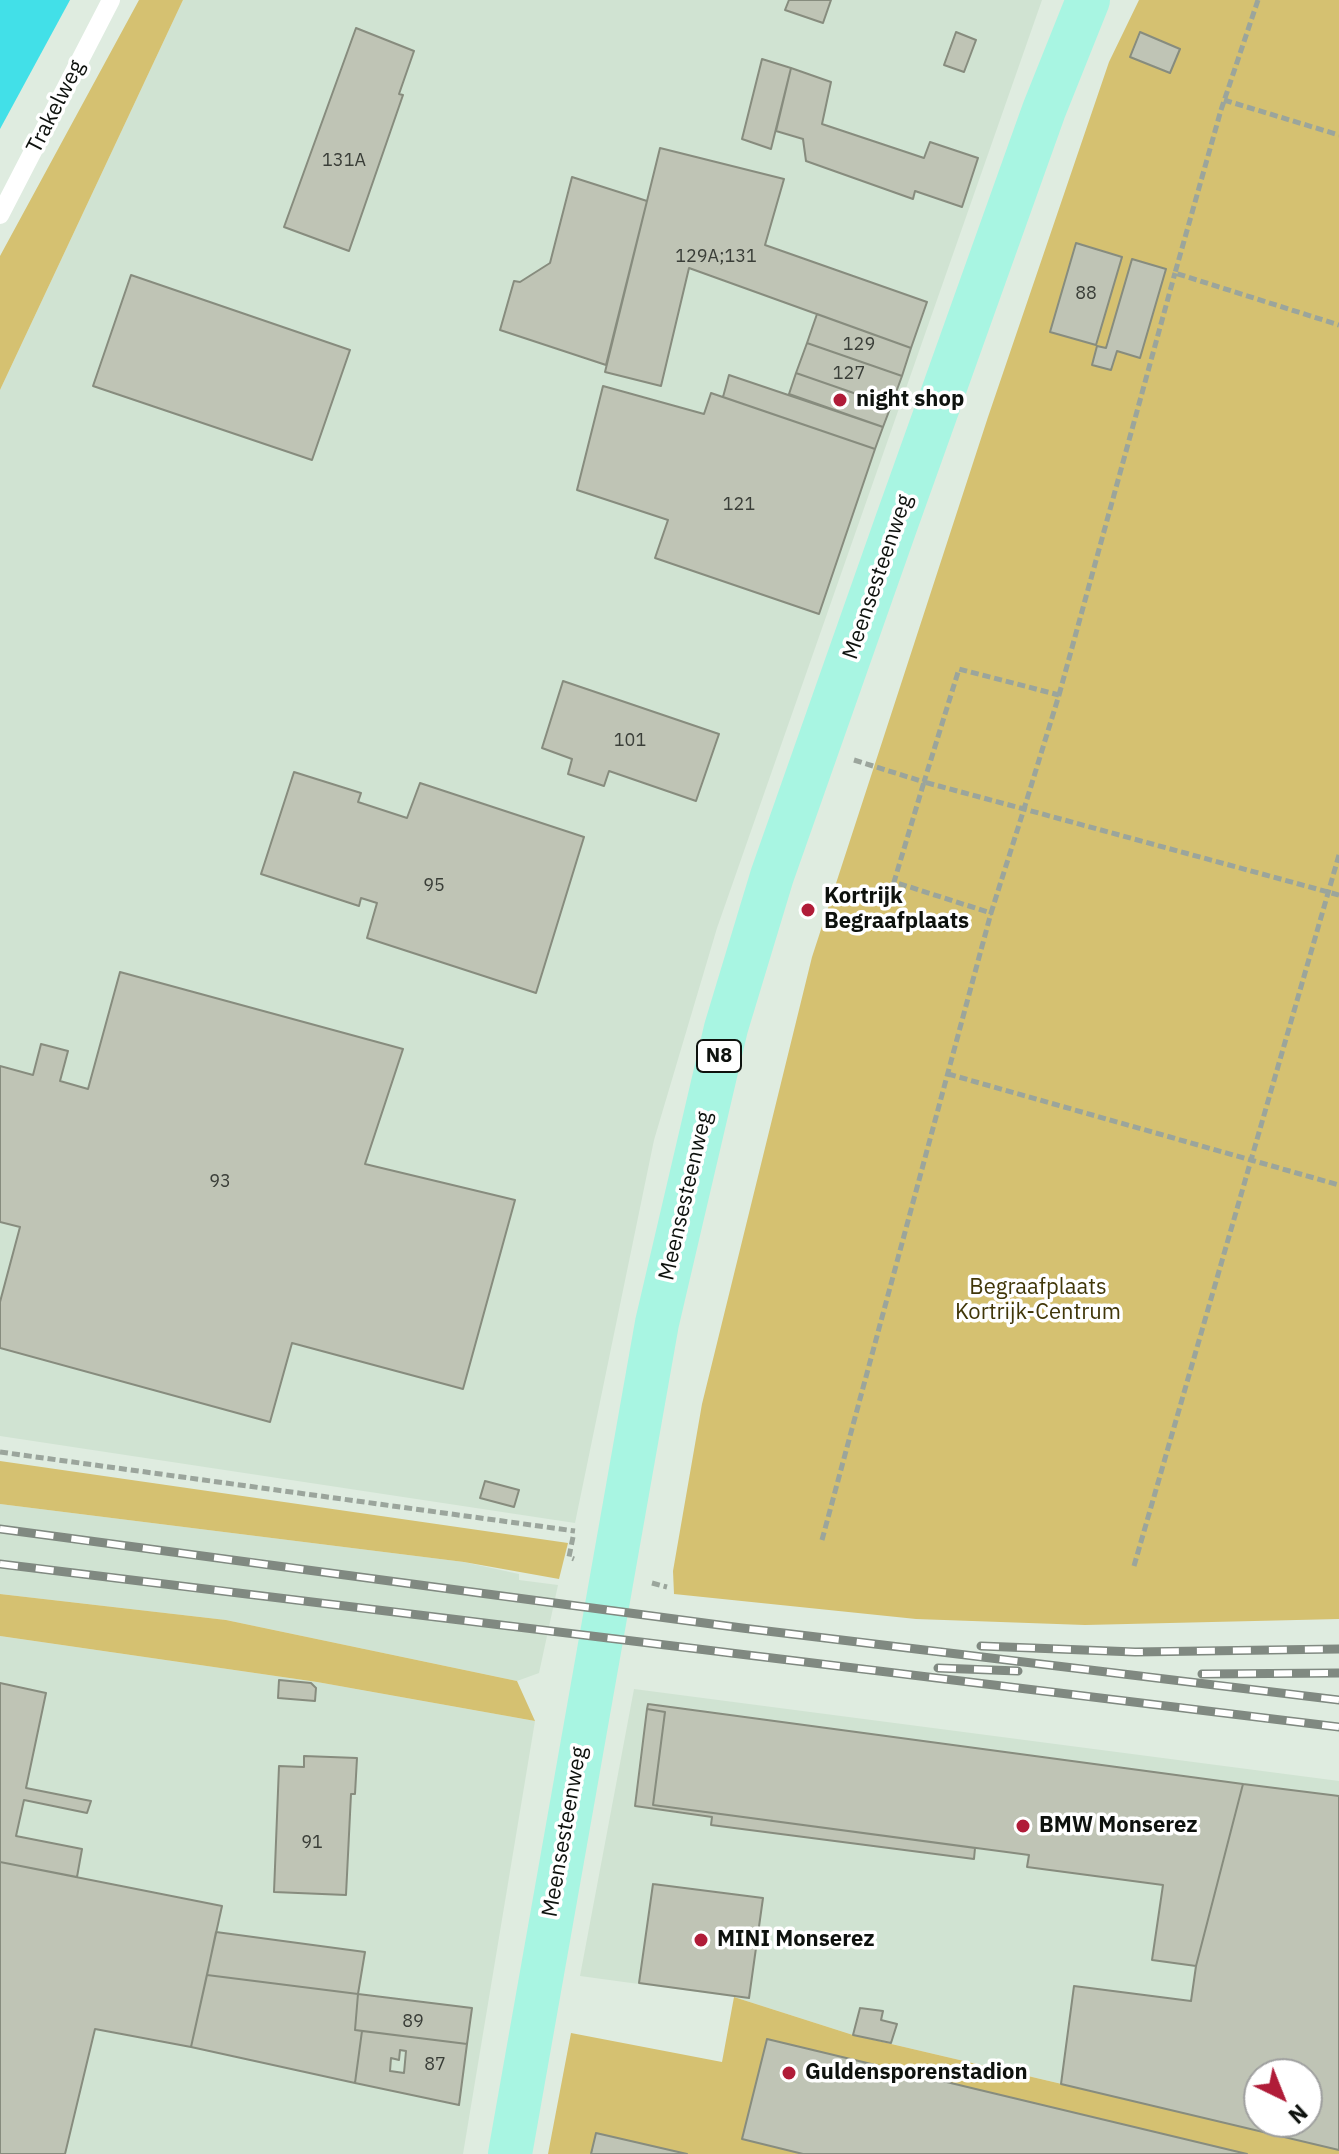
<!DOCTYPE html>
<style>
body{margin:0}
#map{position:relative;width:1339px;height:2154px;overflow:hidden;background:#dfece0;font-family:"IBM Plex Sans",sans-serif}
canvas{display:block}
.north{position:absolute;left:1243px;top:2058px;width:80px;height:80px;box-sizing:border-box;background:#fff;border:2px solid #9fa09f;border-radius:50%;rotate:137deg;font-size:22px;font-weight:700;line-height:32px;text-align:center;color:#0e120e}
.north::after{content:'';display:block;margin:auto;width:28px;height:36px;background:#b01c38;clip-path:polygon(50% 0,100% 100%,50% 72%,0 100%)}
</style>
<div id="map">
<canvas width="1339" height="2154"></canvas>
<div class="north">N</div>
</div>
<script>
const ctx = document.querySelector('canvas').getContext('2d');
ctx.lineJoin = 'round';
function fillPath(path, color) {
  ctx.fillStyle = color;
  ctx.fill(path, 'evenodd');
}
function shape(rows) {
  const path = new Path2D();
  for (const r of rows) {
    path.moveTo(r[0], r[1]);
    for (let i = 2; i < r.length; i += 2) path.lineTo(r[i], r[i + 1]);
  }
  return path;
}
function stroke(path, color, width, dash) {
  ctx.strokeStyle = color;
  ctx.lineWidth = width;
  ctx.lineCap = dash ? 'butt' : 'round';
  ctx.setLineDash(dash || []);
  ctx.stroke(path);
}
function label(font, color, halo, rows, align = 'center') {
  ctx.font = font + ' "IBM Plex Sans",sans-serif';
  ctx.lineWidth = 7;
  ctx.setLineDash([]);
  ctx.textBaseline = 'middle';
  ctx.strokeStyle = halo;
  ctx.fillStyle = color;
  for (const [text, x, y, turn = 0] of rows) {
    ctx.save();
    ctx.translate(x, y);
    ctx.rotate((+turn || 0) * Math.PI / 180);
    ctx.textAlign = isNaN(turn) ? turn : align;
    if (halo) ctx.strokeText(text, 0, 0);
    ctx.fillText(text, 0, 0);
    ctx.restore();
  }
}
fillPath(shape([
 [183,0,1042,0,717,928,654,1140,575,1523,0,1436,0,390],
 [0,1504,464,1562,519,1574,519,1580,558,1585,539,1673,517,1681,226,1620,0,1594],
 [0,1636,317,1682,535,1721,463,2154,0,2154],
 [634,1689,1339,1781,1339,2149,853,2035,734,1997,580,1976],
 [1259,2074,1307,2074,1307,2122,1259,2122]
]), '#d0e3d2');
fillPath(shape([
 [139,0,183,0,0,390,0,256],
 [1139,0,1339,0,1339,1619,1085,1625,916,1619,674,1594,673,1571,702,1404,812,957,988,417,1109,62],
 [0,1461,568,1543,559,1579,464,1562,0,1504],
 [0,1594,226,1620,517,1681,535,1721,317,1682,0,1636],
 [734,1997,853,2035,1339,2149,1339,2154,548,2154,571,2033,722,2062]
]), '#d5c171');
fillPath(shape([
 [0,0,70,0,0,129]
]), '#42e0e8');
const building = shape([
 [789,0,831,0,823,23,785,10,789,0],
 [356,28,414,51,399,94,403,95,349,251,284,227,356,28],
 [956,32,976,40,964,72,944,65,956,32],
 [1140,32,1180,49,1170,73,1130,57,1140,32],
 [762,59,791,68,771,149,742,139,762,59],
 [791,68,831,82,822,124,924,158,930,142,978,158,962,207,915,191,913,199,806,161,803,139,776,131,791,68],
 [660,148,784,179,765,245,927,302,911,348,689,268,661,386,605,372,660,148],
 [572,177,647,201,606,365,500,330,514,281,520,282,550,263,572,177],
 [1076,243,1122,257,1096,345,1050,332,1076,243],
 [1132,259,1166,269,1140,358,1117,351,1111,370,1092,365,1097,346,1106,348,1132,259],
 [131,275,350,350,312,460,93,386,131,275],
 [817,314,911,348,902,376,807,343,817,314],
 [807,343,902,376,891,406,796,373,807,343],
 [796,373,891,406,883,427,789,394,796,373],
 [729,375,883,427,875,449,723,397,729,375],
 [603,386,704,414,711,393,875,449,819,614,655,558,668,520,577,490,603,386],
 [563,681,719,734,696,801,609,771,604,786,568,774,572,759,542,748,563,681],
 [294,772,361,793,358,802,407,818,420,783,584,837,536,993,367,938,377,903,361,898,359,906,261,874,294,772],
 [120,972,403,1049,365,1164,515,1200,463,1389,292,1343,270,1422,0,1348,0,1302,20,1227,0,1222,0,1066,33,1075,41,1044,68,1051,60,1081,88,1089,120,972],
 [485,1481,519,1490,514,1507,480,1498,485,1481],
 [279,1680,311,1683,316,1688,315,1701,278,1698,279,1680],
 [0,1683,46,1693,26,1788,91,1801,87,1813,24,1800,16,1836,82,1849,77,1877,0,1862,0,1683],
 [648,1704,1243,1784,1196,1966,1152,1960,1163,1885,1027,1867,1029,1855,653,1805,665,1712,647,1709,648,1704],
 [647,1709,665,1712,653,1805,975,1848,974,1859,711,1825,712,1817,635,1806,647,1709],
 [304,1756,357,1758,355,1794,351,1794,346,1895,274,1892,279,1766,304,1767,304,1756],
 [1243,1784,1339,1796,1339,2150,1061,2084,1074,1986,1191,2001,1196,1966,1243,1784],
 [1259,2074,1307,2074,1307,2122,1259,2122,1259,2074],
 [0,1862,222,1906,191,2047,95,2029,65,2154,0,2154,0,1862],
 [653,1884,763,1898,749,1998,639,1983,653,1884],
 [216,1932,365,1952,358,1994,207,1975,216,1932],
 [207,1975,358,1994,355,2030,362,2031,355,2083,191,2047,207,1975],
 [358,1994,472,2008,467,2044,355,2030,358,1994],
 [860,2008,883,2011,881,2020,897,2024,891,2043,853,2035,860,2008],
 [362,2031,467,2044,459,2105,355,2083,362,2031],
 [400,2050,406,2051,404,2073,390,2071,391,2058,399,2060,400,2050],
 [767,2039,1247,2154,803,2154,742,2139,767,2039],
 [596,2133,687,2154,591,2154,596,2133]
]);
fillPath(building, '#bfc4b5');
stroke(building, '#878c7e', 2);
stroke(shape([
 [1258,0,1221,110,1175,273,1339,325],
 [1224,100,1339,135],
 [1059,695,1175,273],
 [854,760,924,782,959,669,1059,695,1024,809,991,913,894,882,924,782,1024,809,1328,892,1339,895],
 [948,1074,1339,1185],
 [0,1452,575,1531],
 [573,1537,569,1557,574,1559],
 [822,1540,991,913],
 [1134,1566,1339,855],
 [652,1583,667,1587]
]), '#9ba59c', 5, [8, 4]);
stroke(shape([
 [0,215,111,0]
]), '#fff', 18);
stroke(shape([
 [510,2154,657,1323,726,1028,772,876,896,524,1044,110,1088,0]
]), '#a8f5e2', 44);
const rail = shape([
 [0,1529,742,1628,1339,1700],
 [0,1564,1339,1727],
 [981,1646,1135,1652,1339,1649],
 [938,1668,1018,1671],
 [1202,1674,1339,1673]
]);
stroke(rail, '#808981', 9);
stroke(rail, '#fff', 6, [18]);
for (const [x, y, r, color] of [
 [840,400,8,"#b01c38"],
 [808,910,8,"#b01c38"],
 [1023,1826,8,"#b01c38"],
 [701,1940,8,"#b01c38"],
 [789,2073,8,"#b01c38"]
]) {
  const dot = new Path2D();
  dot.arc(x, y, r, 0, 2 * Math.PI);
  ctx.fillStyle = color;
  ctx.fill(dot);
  stroke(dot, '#fff', 3);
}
label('18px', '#3a3e38', null, [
 ["131A",344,161],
 ["129A;131",716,257],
 ["88",1086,294],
 ["129",859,345],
 ["127",849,374],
 ["121",739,505],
 ["101",630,741],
 ["95",434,886],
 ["93",220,1182],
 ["91",312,1843],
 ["89",413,2022],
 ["87",435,2065]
]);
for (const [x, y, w] of [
 [719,1056,44]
]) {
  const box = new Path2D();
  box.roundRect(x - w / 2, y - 16, w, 32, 6);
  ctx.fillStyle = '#fff';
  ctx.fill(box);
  stroke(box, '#0e120e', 2);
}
label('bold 20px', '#0e120e', null, [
 ["N8",719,1056]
]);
label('22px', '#0e120e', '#fff', [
 ["Trakelweg",56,107,-63],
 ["Meensesteenweg",878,577,-71],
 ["Meensesteenweg",686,1196,-77],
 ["Meensesteenweg",565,1832,-80]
]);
label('bold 22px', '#0e120e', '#fff', [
 ["night shop",856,400],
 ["Kortrijk",824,897],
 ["Begraafplaats",824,922],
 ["BMW Monserez",1039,1826],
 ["MINI Monserez",717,1940],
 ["Guldensporenstadion",805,2073]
], 'left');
label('22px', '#403608', '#fff', [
 ["Begraafplaats",1038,1288],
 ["Kortrijk-Centrum",1038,1313]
]);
</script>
